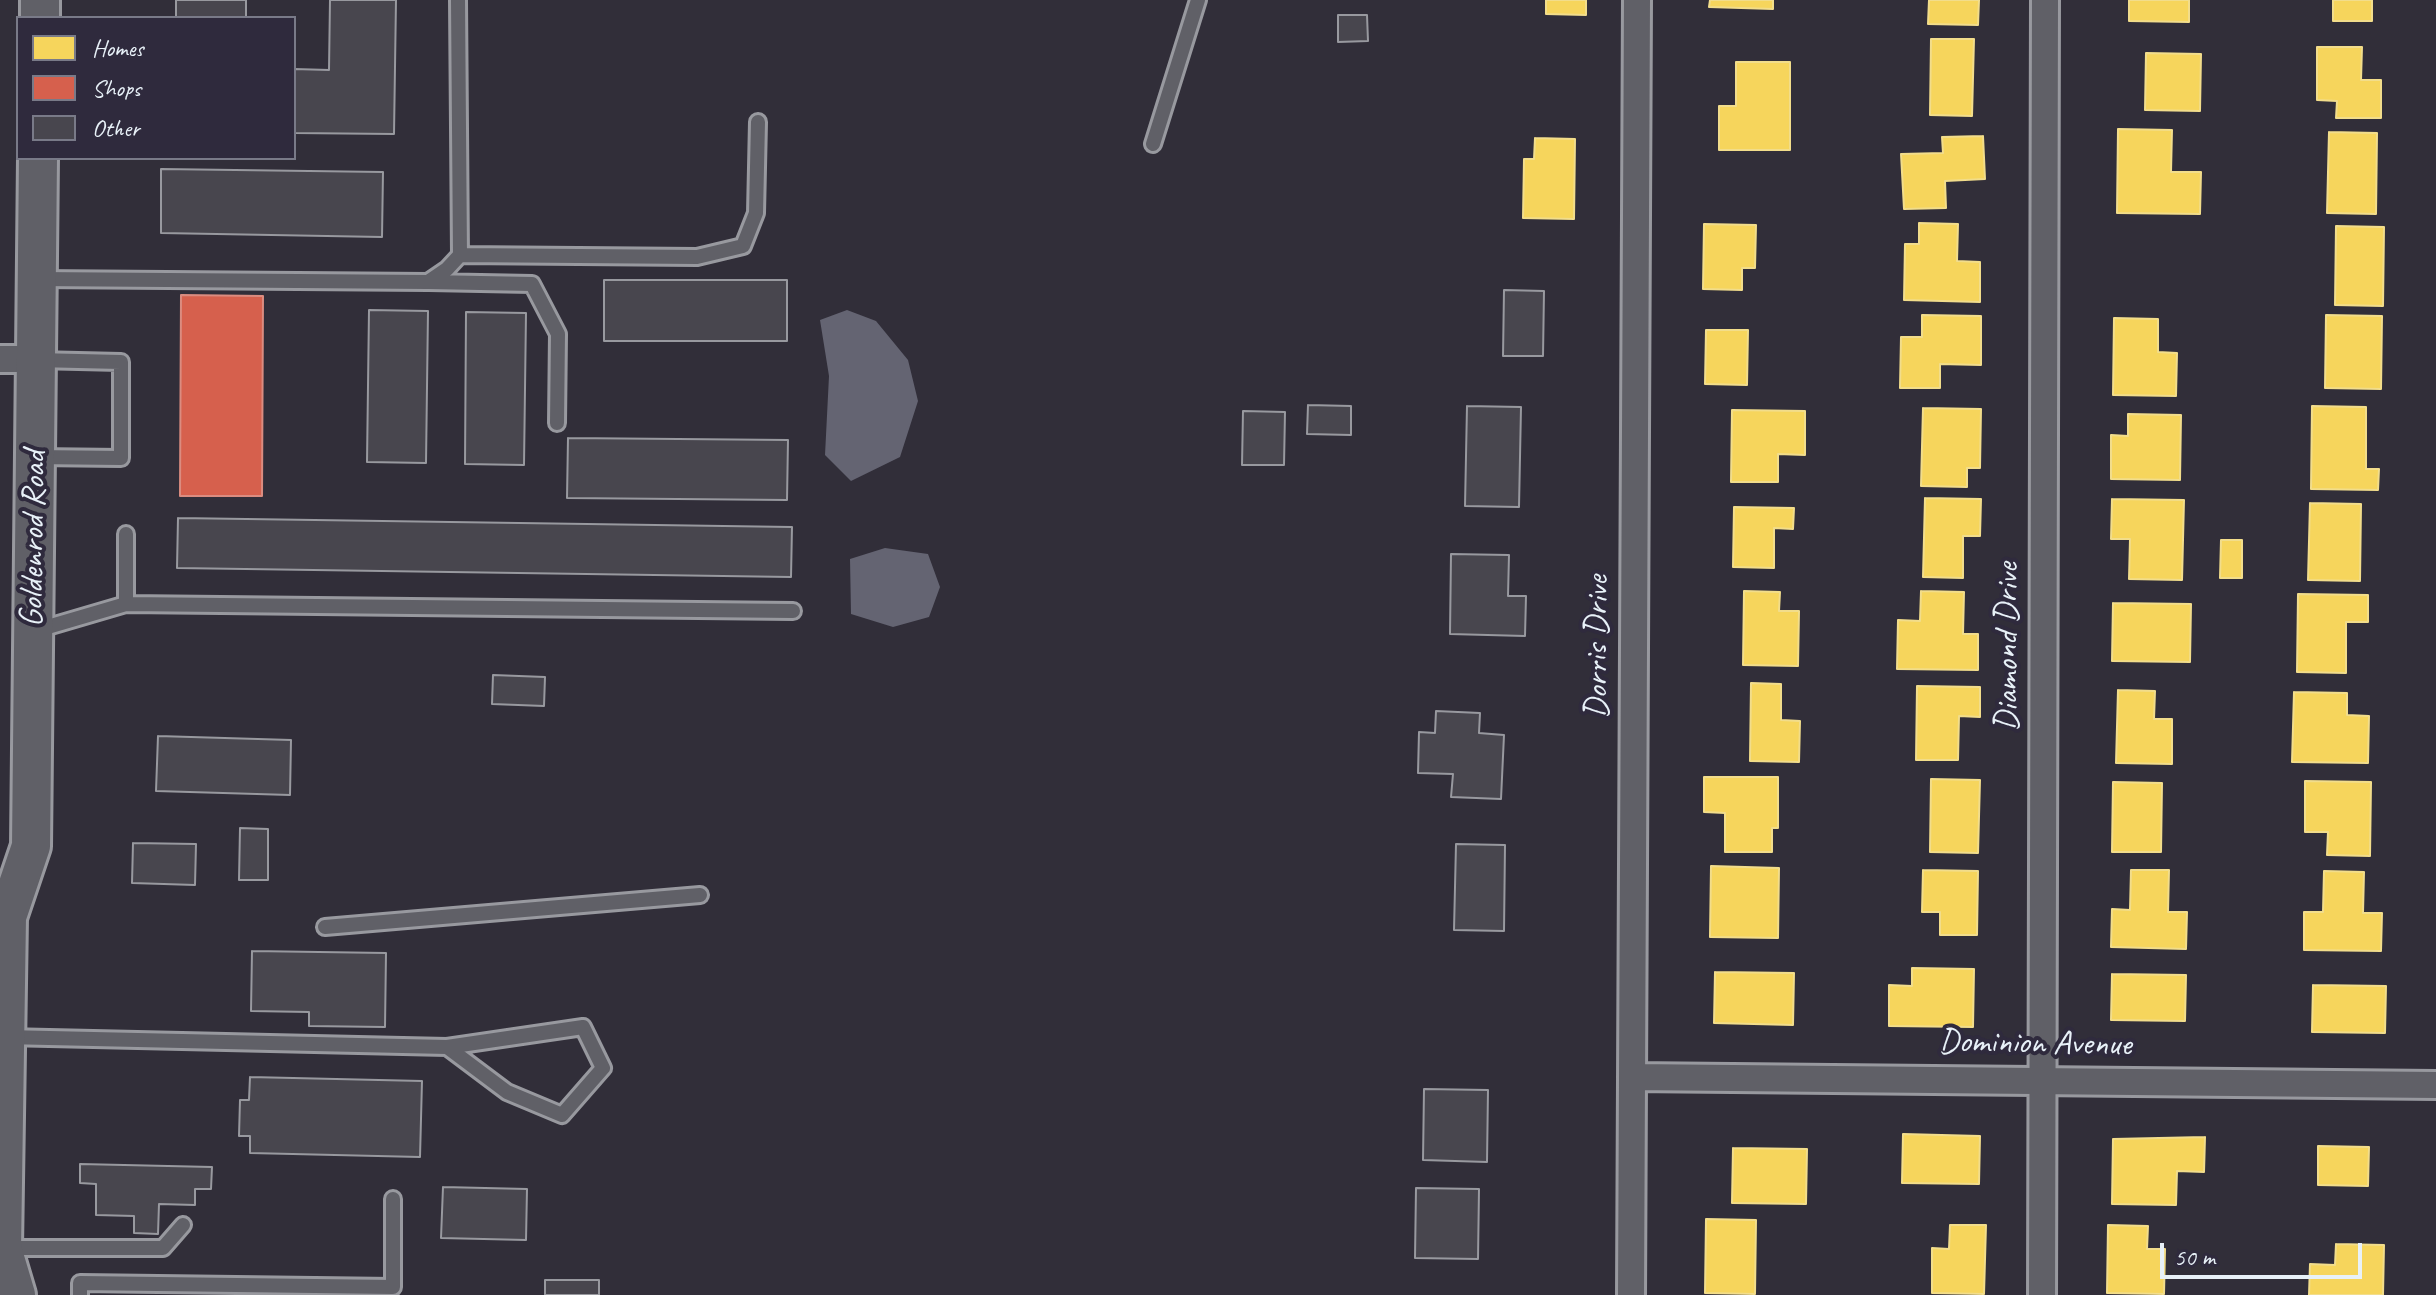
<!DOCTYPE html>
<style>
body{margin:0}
#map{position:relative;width:2436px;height:1295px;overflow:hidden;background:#312e39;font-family:Caveat,sans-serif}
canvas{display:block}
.legend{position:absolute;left:16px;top:16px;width:280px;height:144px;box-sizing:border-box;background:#2f2a3d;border:2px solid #797a88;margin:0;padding:10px 14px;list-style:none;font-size:24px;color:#e8f1f8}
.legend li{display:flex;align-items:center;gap:16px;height:40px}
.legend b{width:40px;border:2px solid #797a88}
.scale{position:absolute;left:2160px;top:1243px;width:202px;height:36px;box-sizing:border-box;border:4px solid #e8f1f8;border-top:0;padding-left:10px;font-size:24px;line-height:28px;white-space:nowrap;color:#e8f1f8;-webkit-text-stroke:6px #2f2a3d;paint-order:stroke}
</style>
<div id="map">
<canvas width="2436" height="1295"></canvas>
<ul class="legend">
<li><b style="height:22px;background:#f6d55c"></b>Homes</li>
<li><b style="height:22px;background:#d6604d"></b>Shops</li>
<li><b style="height:22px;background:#48464e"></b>Other</li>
</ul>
<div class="scale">50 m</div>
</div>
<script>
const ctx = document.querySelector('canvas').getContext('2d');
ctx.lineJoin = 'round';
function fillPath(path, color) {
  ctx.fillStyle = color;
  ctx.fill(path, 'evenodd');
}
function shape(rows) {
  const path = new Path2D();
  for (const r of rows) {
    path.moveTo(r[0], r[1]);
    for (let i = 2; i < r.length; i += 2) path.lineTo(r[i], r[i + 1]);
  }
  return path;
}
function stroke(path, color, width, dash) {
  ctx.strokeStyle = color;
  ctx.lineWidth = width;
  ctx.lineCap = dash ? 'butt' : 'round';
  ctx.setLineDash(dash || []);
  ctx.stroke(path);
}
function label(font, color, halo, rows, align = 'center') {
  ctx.font = font + ' Caveat,sans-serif';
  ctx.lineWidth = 8;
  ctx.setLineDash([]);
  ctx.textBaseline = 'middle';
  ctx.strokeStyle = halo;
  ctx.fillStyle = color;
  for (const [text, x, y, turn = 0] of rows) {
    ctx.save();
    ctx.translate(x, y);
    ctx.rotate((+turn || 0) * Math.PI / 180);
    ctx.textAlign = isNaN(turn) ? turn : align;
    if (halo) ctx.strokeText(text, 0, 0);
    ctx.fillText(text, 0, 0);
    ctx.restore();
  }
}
fillPath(shape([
 [847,310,876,321,908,360,918,401,900,457,851,481,825,455,829,376,820,320],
 [885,548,928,554,940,587,929,617,893,627,851,614,850,559]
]), '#646472');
const homes = shape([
 [1546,0,1586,0,1586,15,1546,14,1546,0],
 [1710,0,1773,0,1773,9,1709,7,1710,0],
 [1929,0,1979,0,1978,25,1928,24,1929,0],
 [2129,0,2189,0,2189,22,2129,21,2129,0],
 [2333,0,2372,0,2372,21,2333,21,2333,0],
 [1931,39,1974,39,1972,116,1930,115,1931,39],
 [2317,47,2362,47,2361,80,2381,80,2381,118,2336,118,2337,101,2317,100,2317,47],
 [2146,53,2201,54,2200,111,2145,110,2146,53],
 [1736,62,1790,62,1790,150,1719,150,1719,106,1736,106,1736,62],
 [2118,129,2172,130,2171,172,2201,172,2200,214,2117,213,2118,129],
 [2329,132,2377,133,2376,214,2327,213,2329,132],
 [1983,136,1985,179,1945,181,1946,208,1904,209,1901,154,1943,153,1942,137,1983,136],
 [1535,138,1575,139,1574,219,1523,218,1524,159,1534,159,1535,138],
 [1919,223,1958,224,1957,261,1980,262,1980,302,1904,300,1905,244,1919,244,1919,223],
 [1704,224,1756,225,1755,268,1742,268,1742,290,1703,289,1704,224],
 [2336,226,2384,227,2383,306,2335,305,2336,226],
 [1922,315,1981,316,1981,365,1940,364,1940,388,1900,388,1901,337,1922,337,1922,315],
 [2326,315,2382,316,2381,389,2325,388,2326,315],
 [2114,318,2158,319,2158,352,2177,353,2176,396,2113,395,2114,318],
 [1706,330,1748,330,1747,385,1705,384,1706,330],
 [2312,406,2366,407,2366,469,2379,469,2378,490,2311,489,2312,406],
 [1923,408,1981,409,1980,468,1967,468,1967,487,1921,486,1923,408],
 [1732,410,1805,411,1805,455,1778,454,1778,482,1731,482,1732,410],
 [2128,414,2181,415,2180,480,2111,479,2111,435,2128,436,2128,414],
 [1925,498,1981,499,1980,536,1963,536,1963,578,1923,577,1925,498],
 [2112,499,2184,500,2182,580,2129,579,2130,539,2111,539,2112,499],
 [2310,503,2361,504,2360,581,2308,580,2310,503],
 [1734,507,1794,508,1793,529,1774,528,1774,568,1733,567,1734,507],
 [2221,540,2242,540,2242,578,2220,578,2221,540],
 [1744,591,1780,592,1779,611,1799,611,1798,666,1743,665,1744,591],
 [1921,591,1964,592,1963,634,1978,634,1978,670,1897,669,1898,620,1920,621,1921,591],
 [2298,594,2368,595,2368,622,2346,622,2346,673,2297,672,2298,594],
 [2113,603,2191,604,2190,662,2112,661,2113,603],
 [1751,683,1781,684,1781,720,1800,721,1799,762,1750,761,1751,683],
 [1917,686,1980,687,1980,717,1959,716,1958,760,1916,760,1917,686],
 [2118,690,2155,691,2154,719,2172,719,2172,764,2116,763,2118,690],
 [2294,692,2347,693,2347,715,2369,716,2368,763,2292,762,2294,692],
 [1704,777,1778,777,1778,828,1772,828,1772,852,1725,852,1725,813,1704,812,1704,777],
 [1931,779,1980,780,1978,853,1930,852,1931,779],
 [2305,781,2371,782,2370,856,2327,855,2328,832,2305,832,2305,781],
 [2113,782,2162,783,2161,852,2112,852,2113,782],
 [1711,866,1779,868,1778,938,1710,937,1711,866],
 [1923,870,1978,871,1977,935,1940,935,1940,912,1922,912,1923,870],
 [2131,870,2169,870,2168,912,2187,912,2186,949,2111,947,2112,909,2130,910,2131,870],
 [2324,871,2364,872,2363,913,2382,913,2381,951,2304,950,2304,912,2323,912,2324,871],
 [1912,968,1974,969,1973,1027,1889,1026,1889,985,1912,986,1912,968],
 [1715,972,1794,973,1793,1025,1714,1023,1715,972],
 [2112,974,2186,975,2185,1021,2111,1020,2112,974],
 [2313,985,2386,986,2385,1033,2312,1032,2313,985],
 [1903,1134,1980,1136,1979,1184,1902,1183,1903,1134],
 [2205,1137,2204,1172,2177,1171,2176,1205,2112,1204,2113,1139,2205,1137],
 [2318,1146,2369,1147,2368,1186,2318,1185,2318,1146],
 [1733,1148,1807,1149,1806,1204,1732,1203,1733,1148],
 [1706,1219,1756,1220,1755,1294,1705,1293,1706,1219],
 [1950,1225,1986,1225,1984,1294,1932,1293,1932,1248,1949,1249,1950,1225],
 [2108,1225,2148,1226,2147,1249,2165,1249,2164,1294,2107,1293,2108,1225],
 [2336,1244,2384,1245,2383,1295,2309,1295,2310,1264,2335,1265,2336,1244]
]);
fillPath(homes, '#f6d55c');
stroke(homes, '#f2dd8b', 2);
const shops = shape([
 [181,295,263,296,262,496,180,496,181,295]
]);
fillPath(shops, '#d6604d');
stroke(shops, '#db8c80', 2);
const building = shape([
 [176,0,246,0,246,18,176,18,176,0],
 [330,0,396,0,394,134,294,133,294,69,329,70,330,0],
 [1338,15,1367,15,1368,41,1338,42,1338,15],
 [161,169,383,172,382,237,161,233,161,169],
 [604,280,787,280,787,341,604,341,604,280],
 [1504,290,1544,291,1543,356,1503,356,1504,290],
 [369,310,428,311,426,463,367,462,369,310],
 [466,312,526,313,524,465,465,464,466,312],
 [1308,405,1351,406,1351,435,1307,434,1308,405],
 [1467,406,1521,407,1519,507,1465,506,1467,406],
 [1243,411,1285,412,1284,465,1242,465,1243,411],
 [568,438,788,440,787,500,567,498,568,438],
 [178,518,792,527,791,577,177,568,178,518],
 [1451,554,1509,555,1508,596,1526,596,1525,636,1450,634,1451,554],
 [493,675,545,677,544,706,492,704,493,675],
 [1436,711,1480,713,1479,733,1504,735,1501,799,1451,797,1453,774,1418,773,1419,732,1435,733,1436,711],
 [158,736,291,740,290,795,156,791,158,736],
 [240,828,268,829,268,880,239,880,240,828],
 [133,843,196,844,195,885,132,883,133,843],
 [1456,844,1505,845,1504,931,1454,930,1456,844],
 [252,951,386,953,385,1027,309,1026,309,1012,251,1011,252,951],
 [250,1077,422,1081,420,1157,250,1153,250,1136,239,1136,240,1100,249,1100,250,1077],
 [1424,1089,1488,1090,1487,1162,1423,1160,1424,1089],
 [80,1164,212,1167,211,1189,195,1189,195,1205,159,1204,158,1234,134,1233,134,1216,96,1215,96,1184,80,1183,80,1164],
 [443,1187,527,1189,526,1240,441,1238,443,1187],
 [1416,1188,1479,1189,1478,1259,1415,1258,1416,1188],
 [545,1280,599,1280,599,1295,545,1295,545,1280]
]);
fillPath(building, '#48464e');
stroke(building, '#98999f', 2);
const service = shape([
 [1153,144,1198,0],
 [460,255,697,257,743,246,756,213,758,122],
 [37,279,428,282,447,269,460,255,458,0],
 [429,282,532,284,558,334,557,423],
 [35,457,121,458,121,362,36,360],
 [126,534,126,604],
 [34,631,126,604,793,611],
 [325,927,700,895],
 [5,1037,447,1047,507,1092,562,1115,603,1068,583,1027,447,1047],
 [6,1248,163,1248,183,1225],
 [80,1295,80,1283,393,1287,393,1199]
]);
const minor = shape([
 [0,359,36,359],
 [1632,1077,2436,1085],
 [1631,1295,1637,0],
 [2042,1295,2045,0]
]);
const secondary = shape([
 [40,18,40,0],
 [2,1248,16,1295],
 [0,1255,2,1248,7,917,31,846,38,158]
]);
stroke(service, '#98999f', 20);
stroke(minor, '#98999f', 32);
stroke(secondary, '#98999f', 44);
stroke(service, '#606067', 14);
stroke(minor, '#606067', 26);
stroke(secondary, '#606067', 38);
label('34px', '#e8f1f8', '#2f2a3d', [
 ["Goldenrod Road",34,539,-89],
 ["Dorris Drive",1598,647,-90],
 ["Diamond Drive",2008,647,-90],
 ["Dominion Avenue",2035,1044,1]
]);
</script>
